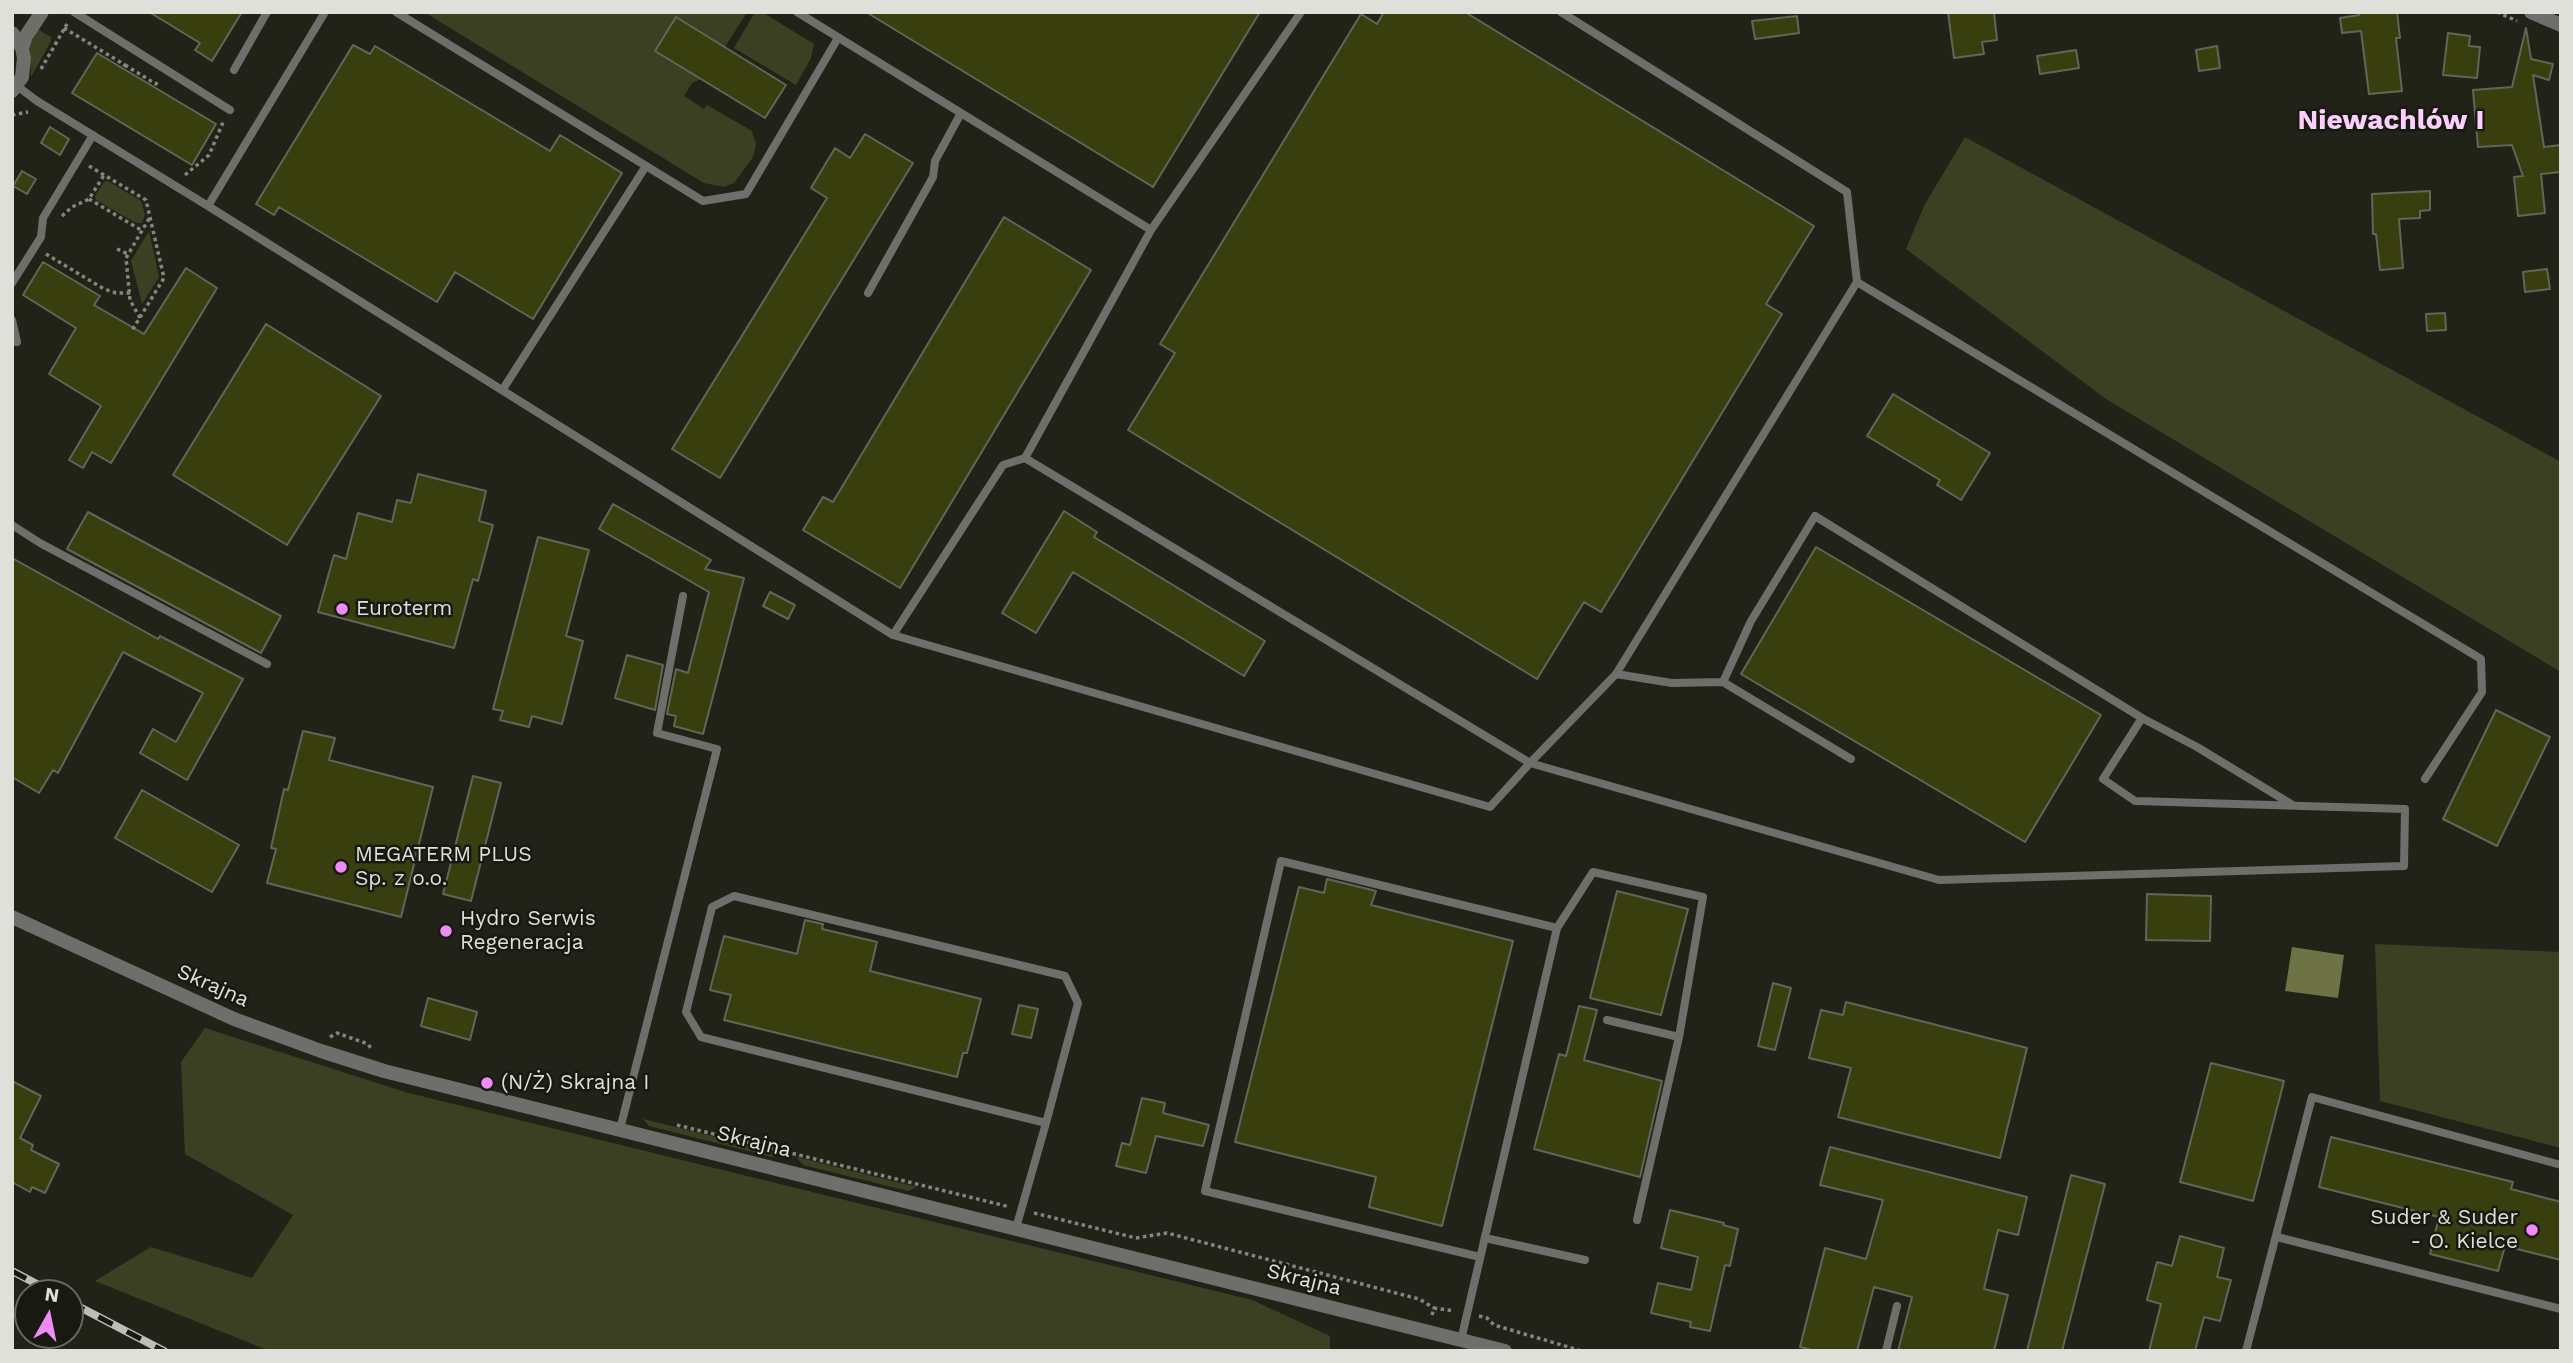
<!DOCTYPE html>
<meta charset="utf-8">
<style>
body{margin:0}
#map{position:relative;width:2573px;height:1363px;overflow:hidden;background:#212319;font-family:"Work Sans",sans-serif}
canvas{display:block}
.frame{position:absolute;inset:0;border:14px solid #dee0d9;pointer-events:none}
.north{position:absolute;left:14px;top:1279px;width:70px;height:70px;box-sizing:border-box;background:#181910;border:2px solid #676960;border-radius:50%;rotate:9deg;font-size:19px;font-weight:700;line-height:28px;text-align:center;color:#dee0d9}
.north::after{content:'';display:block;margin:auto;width:24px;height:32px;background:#ef8bf6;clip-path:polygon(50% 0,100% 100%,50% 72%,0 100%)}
</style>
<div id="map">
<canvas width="2573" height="1363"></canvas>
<div class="frame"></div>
<div class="north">N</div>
</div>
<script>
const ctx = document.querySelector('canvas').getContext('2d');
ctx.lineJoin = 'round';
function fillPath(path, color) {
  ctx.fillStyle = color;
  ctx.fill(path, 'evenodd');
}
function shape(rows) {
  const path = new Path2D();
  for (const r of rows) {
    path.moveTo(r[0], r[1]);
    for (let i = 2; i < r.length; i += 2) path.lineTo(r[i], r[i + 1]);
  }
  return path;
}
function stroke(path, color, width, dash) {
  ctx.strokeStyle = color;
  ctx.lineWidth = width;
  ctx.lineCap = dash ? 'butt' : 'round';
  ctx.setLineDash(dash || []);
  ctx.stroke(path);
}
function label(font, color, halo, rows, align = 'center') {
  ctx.font = font + ' "Work Sans",sans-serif';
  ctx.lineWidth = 5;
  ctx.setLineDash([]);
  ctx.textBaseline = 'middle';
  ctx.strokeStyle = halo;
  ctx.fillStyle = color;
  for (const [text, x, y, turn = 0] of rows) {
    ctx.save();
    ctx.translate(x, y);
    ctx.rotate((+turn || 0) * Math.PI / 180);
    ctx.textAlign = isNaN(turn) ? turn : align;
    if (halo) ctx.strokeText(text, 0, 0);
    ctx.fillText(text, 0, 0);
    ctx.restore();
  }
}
fillPath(shape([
 [424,12,747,12,725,47,676,17,656,51,701,79,692,83,684,96,704,109,707,105,752,131,756,144,753,157,734,183,724,187,704,183],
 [755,12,762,12,814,44,811,58,796,85,734,48],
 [37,29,51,37,51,41,31,77,30,46],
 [1965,137,2561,462,2561,672,2106,399,1906,249,1925,204],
 [108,181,141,201,145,214,142,223,136,223,96,200,95,196,104,182],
 [149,231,159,277,142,304,131,261],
 [2375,944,2561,952,2561,1148,2380,1101],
 [205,1028,405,1092,1252,1300,1330,1336,1330,1351,270,1351,95,1281,151,1247,252,1278,293,1215,185,1154,181,1062],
 [643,1119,780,1153,772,1157,649,1126],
 [796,1157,917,1187,908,1191,803,1165]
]), '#3c4023');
fillPath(shape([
 [2292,947,2344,955,2338,998,2285,991]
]), '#6d7345');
const building = shape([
 [149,12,242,12,212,61,195,50,200,43,149,12],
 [866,12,1260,12,1153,187,866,12],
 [1384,12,1465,12,1814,226,1766,304,1782,314,1601,612,1584,602,1537,679,1128,430,1175,353,1160,344,1361,14,1377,24,1384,12],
 [1948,12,1994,12,1997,40,1982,42,1984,54,1954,58,1948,12],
 [2359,12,2397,12,2400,38,2396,38,2402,91,2369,94,2361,31,2342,33,2340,18,2359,15,2359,12],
 [1797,16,1799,33,1755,39,1752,21,1797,16],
 [676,17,786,85,765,118,655,51,676,17],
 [2526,28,2531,59,2553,64,2549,80,2533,75,2544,147,2561,145,2561,172,2541,174,2545,213,2518,216,2514,177,2523,176,2512,145,2478,147,2473,90,2512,87,2526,28],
 [2448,33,2470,36,2469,46,2480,47,2477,78,2443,75,2448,33],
 [353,45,370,54,375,46,550,151,560,135,622,173,533,319,455,272,437,302,279,207,274,215,256,204,353,45],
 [2217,46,2220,68,2199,71,2196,50,2217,46],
 [2076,50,2079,68,2040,74,2037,56,2076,50],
 [97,53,216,124,192,165,72,93,97,53],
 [50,127,69,139,60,155,41,143,50,127],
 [865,134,913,163,720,478,672,449,827,198,811,188,835,148,850,158,865,134],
 [22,171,36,179,27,194,13,186,22,171],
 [2430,191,2430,210,2420,211,2420,218,2399,219,2403,268,2380,270,2376,234,2373,234,2372,194,2430,191],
 [1004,217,1091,270,900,588,803,530,823,497,833,502,1004,217],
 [43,262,100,296,94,305,144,334,186,268,217,288,111,463,92,452,83,468,69,460,101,406,49,374,76,328,23,295,43,262],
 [2547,269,2550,289,2525,292,2523,272,2547,269],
 [2445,313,2446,330,2427,331,2426,314,2445,313],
 [266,324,381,396,287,545,173,475,266,324],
 [1893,394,1990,453,1961,500,1937,485,1940,480,1867,436,1893,394],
 [418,474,486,491,479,521,493,525,478,581,473,579,454,648,318,612,334,555,346,559,358,513,392,522,397,500,411,503,418,474],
 [613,504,711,560,705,569,744,578,703,734,674,726,676,716,667,714,676,669,688,673,709,592,599,529,613,504],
 [1064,511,1097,532,1094,537,1265,641,1244,676,1073,572,1036,633,1002,613,1064,511],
 [88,512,281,616,261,653,67,549,88,512],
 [538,537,589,550,566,636,583,641,562,724,532,716,529,727,500,720,503,711,493,709,538,537],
 [1816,547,2101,715,2025,842,1741,674,1816,547],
 [12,558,158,639,160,636,243,679,187,780,140,753,153,729,176,742,203,693,123,652,58,773,53,770,39,793,12,777,12,558],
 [770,592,795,605,788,619,763,606,770,592],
 [627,655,663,665,655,710,615,698,627,655],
 [2496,710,2550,737,2497,846,2443,819,2496,710],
 [303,731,335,738,329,760,433,787,401,917,267,883,276,849,271,848,284,789,288,790,303,731],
 [473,776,501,783,471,901,443,894,473,776],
 [142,790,239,845,212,892,115,838,142,790],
 [1327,879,1376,891,1371,905,1513,941,1442,1226,1369,1207,1376,1177,1235,1142,1299,887,1324,893,1327,879],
 [1617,891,1688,909,1661,1015,1590,998,1617,891],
 [2147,894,2211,896,2210,941,2146,940,2147,894],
 [805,920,823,924,822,929,877,942,870,971,981,999,967,1053,963,1053,957,1077,724,1020,731,995,710,990,724,936,797,954,805,920],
 [1773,983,1791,988,1775,1050,1758,1046,1773,983],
 [428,998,477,1012,470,1040,421,1026,428,998],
 [1846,1002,2027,1048,2000,1158,1838,1117,1851,1068,1809,1058,1821,1010,1843,1015,1846,1002],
 [1019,1005,1038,1009,1031,1038,1012,1034,1019,1005],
 [1579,1006,1597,1010,1584,1060,1662,1081,1640,1177,1534,1149,1559,1054,1566,1056,1579,1006],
 [2211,1063,2284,1081,2253,1201,2180,1182,2211,1063],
 [12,1081,41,1096,20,1138,33,1145,31,1150,59,1164,45,1193,32,1187,30,1192,12,1182,12,1081],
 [1142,1098,1165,1103,1163,1113,1209,1125,1203,1146,1156,1136,1146,1173,1116,1166,1122,1143,1130,1145,1142,1098],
 [2331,1137,2513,1182,2511,1189,2561,1202,2561,1260,2505,1246,2498,1271,2430,1254,2439,1217,2319,1187,2331,1137],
 [1830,1147,2027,1197,2018,1235,1998,1230,1984,1289,2008,1295,1994,1351,1898,1351,1912,1297,1874,1287,1857,1351,1816,1351,1800,1347,1825,1248,1866,1259,1883,1200,1820,1185,1830,1147],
 [2071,1175,2105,1184,2062,1351,2027,1351,2071,1175],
 [1670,1210,1724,1223,1723,1225,1738,1229,1730,1266,1725,1265,1710,1331,1690,1327,1691,1322,1651,1313,1658,1283,1691,1290,1698,1257,1661,1248,1670,1210],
 [2180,1236,2224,1248,2217,1277,2231,1280,2220,1321,2204,1317,2195,1351,2149,1351,2161,1304,2147,1300,2157,1262,2172,1266,2180,1236]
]);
fillPath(building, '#393e0f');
stroke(building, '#636559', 2);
stroke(shape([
 [2497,12,2517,21],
 [64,28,125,65,123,68],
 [125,65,156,84,158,80],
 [41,69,67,24],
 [12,115,28,112],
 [89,166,146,200,164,278,131,332],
 [185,175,209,155,224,120],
 [89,199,141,230],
 [62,216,72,207,89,199,104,175],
 [117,249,128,254],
 [46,254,104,289,116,293,130,293],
 [140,318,130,300,126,258,150,217],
 [2560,514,2561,515],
 [330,1037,337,1033,368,1044,372,1050],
 [677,1125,1010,1207],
 [1034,1213,1136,1238,1167,1233,1419,1299,1434,1308],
 [1432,1315,1434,1308,1454,1311],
 [1479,1316,1487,1318,1494,1325,1582,1351]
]), '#84867d', 3.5, [3.5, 3.5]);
stroke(shape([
 [74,12,230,110],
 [325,12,208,206,893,635,1490,807,1530,763,1939,880,2404,866,2405,809,2135,801,2103,779,2142,718,1815,516,1751,621,1723,682],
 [396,12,703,201,746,194,838,38],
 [797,12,1151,230,1025,458,1530,763,1616,674,1857,282,1847,192,1561,12],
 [234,70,267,12],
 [17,86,37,101,208,206],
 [1151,230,1301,12],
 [1857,282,2481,659,2482,692,2425,779],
 [12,283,41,237,43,218,93,135],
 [868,293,933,177,935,161,961,113],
 [12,320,17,342],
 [503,389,646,166],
 [12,525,40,543,267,664],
 [893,635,1003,465,1025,458],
 [1616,674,1672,683,1723,682,1851,759],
 [2142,718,2197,747,2291,804],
 [1557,928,1593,872,1703,897,1679,1037,1637,1220],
 [1607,1020,1679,1037],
 [620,1129,717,749,657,733,683,596],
 [1016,1228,1046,1123,1078,1003,1065,976,734,896,712,907,686,1012,701,1037,1046,1123],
 [2277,1237,2561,1309],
 [1485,1238,1585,1260],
 [1461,1340,1557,928,1281,861,1205,1191,1480,1257],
 [1886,1351,1897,1306],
 [2246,1351,2312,1097,2561,1165]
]), '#6e6f6a', 8);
stroke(shape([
 [12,917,234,1019,321,1051,384,1071,1505,1351]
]), '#6e6f6a', 14);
stroke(shape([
 [2531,12,2561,25],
 [12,33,22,48,24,58,22,77,12,91],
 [22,48,26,36,42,12]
]), '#6e6f6a', 14);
const rail = shape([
 [12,1271,54,1293],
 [70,1302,164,1351]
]);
stroke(rail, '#bdbfb7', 8);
stroke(rail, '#181910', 5, [16]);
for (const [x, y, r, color] of [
 [342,609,7,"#ef8bf6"],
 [341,867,7,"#ef8bf6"],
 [446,931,7,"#ef8bf6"],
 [487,1083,7,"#ef8bf6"],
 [2532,1230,7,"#ef8bf6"]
]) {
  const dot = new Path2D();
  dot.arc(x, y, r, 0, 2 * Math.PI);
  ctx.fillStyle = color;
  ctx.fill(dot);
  stroke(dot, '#181910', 2.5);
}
label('21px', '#dee0d9', '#181910', [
 ["Euroterm",356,609],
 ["MEGATERM PLUS",355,855],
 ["Sp. z o.o.",355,879],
 ["Hydro Serwis",460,919],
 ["Regeneracja",460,943],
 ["(N/Ż) Skrajna I",501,1083],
 ["Suder & Suder",2518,1218,"right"],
 ["- O. Kielce",2518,1242,"right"]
], 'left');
label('21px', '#dee0d9', '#181910', [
 ["Skrajna",213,986,24],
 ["Skrajna",754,1142,14],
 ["Skrajna",1304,1280,14]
]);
label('bold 28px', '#fccffe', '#181910', [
 ["Niewachlów I",2391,121]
]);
</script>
